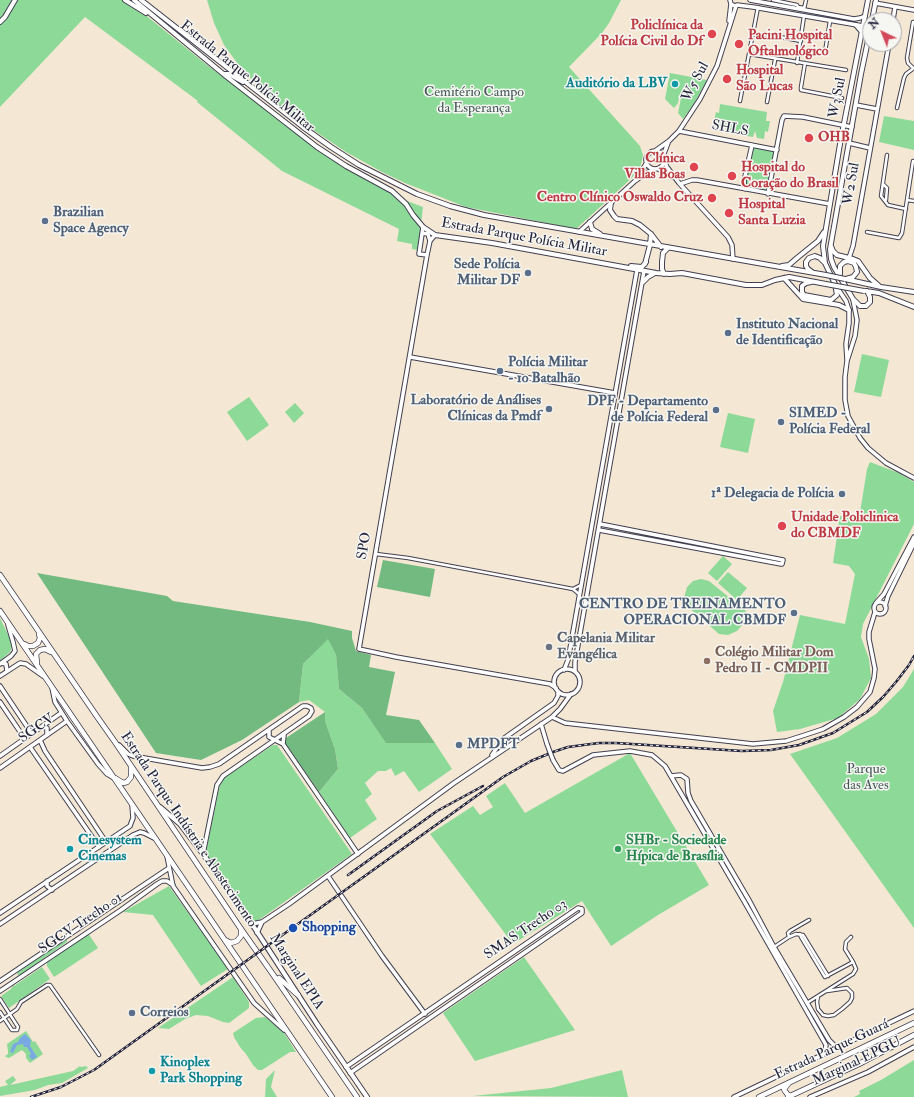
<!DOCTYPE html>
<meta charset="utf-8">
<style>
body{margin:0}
#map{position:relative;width:914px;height:1097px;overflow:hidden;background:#f4e7d3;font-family:"IM FELL Double Pica",serif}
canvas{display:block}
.north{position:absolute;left:862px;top:12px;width:40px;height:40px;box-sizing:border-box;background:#f6f6f2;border:1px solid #a1a1a9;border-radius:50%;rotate:317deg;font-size:11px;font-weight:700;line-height:16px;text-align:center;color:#22223b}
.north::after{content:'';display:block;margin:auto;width:14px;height:18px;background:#d1495b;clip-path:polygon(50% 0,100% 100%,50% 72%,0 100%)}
</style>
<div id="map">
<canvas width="914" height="1097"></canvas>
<div class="north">N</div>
</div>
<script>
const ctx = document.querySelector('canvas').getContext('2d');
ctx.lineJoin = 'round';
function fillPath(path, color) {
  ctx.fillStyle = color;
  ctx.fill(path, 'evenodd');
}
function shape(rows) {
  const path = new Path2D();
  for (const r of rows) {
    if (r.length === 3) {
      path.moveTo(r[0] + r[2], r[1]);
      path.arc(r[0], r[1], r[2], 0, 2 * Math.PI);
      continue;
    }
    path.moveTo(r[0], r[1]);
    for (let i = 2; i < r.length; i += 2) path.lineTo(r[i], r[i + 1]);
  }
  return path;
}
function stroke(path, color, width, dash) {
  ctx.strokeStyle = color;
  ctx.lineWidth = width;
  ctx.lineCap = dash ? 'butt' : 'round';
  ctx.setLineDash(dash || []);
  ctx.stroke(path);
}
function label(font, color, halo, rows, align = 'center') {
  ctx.font = font + ' "IM FELL Double Pica",serif';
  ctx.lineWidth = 3;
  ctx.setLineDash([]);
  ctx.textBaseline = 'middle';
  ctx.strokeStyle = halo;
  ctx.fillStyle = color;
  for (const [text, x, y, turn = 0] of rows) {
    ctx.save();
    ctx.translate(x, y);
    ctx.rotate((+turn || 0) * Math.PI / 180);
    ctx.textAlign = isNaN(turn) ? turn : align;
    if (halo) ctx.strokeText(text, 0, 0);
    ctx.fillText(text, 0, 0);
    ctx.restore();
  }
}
fillPath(shape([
 [0,0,127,0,207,65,309,142,368,181,402,199,423,207,418,250,412,249,412,244,397,241,399,229,282,171,197,102,198,101,85,17,0,107],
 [207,0,621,0,609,23,602,33,569,67,640,146,643,155,640,169,633,177,576,229,466,207,405,183,382,172,346,152,291,115,268,96,243,71,224,45,214,23],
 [670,73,707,80,694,104,683,119,678,113,681,98,679,98,678,103,674,108,665,99],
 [720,104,767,112,766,121,770,121,768,132,765,131,764,139,757,138,755,131,753,137,725,132,726,124,723,124,722,132,715,130,717,122,714,121,716,112,719,113],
 [884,116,914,121,914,150,879,142],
 [752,145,777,150,768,194,745,189,744,183],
 [862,354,889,360,881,397,854,392],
 [249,397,269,425,247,441,227,412],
 [295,403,304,413,294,423,285,412],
 [728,413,755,419,748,453,720,447],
 [870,462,899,473,914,482,914,524,863,624,861,637,869,659,871,678,860,699,838,718,800,729,777,732,773,711,783,682,800,615,845,624,855,574,849,566,833,563,840,516,859,519,867,469],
 [723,556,732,564,717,581,708,573],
 [728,572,747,588,737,600,718,583],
 [701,579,709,581,746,611,744,615,742,625,737,631,728,635,719,634,687,606,684,598,687,587,693,581],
 [0,618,13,645,10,652,0,661],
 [328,638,336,655,339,689,362,708,386,742,435,743,452,769,419,792,404,771,395,776,391,768,386,771,378,771,365,783,372,794,365,800,377,819,350,838,319,792,338,769,335,749,325,721,325,712,309,700,299,702,303,664],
 [914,669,914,928,790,754,837,738,876,714,903,687],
 [273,745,277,745,352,854,256,922,253,922,206,855,206,851,220,784,224,778],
 [630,753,709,885,658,915,611,946,582,901,513,944,430,834,473,806,480,815,493,807,486,796,505,783,525,813],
 [169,886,228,969,201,986,153,915,123,912],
 [88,933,98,948,54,977,47,966,47,962,53,959,55,956],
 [65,940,67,940,67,942,20,975,18,975,17,973,19,971],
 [524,957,575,1030,475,1061,443,1013],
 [42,967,50,979,9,1008,1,996,11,989,13,985,14,986],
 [233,977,249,1002,249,1008,229,1023,223,1022,208,1016,196,1015,185,1019,169,1029,158,1028],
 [265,1017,283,1031,296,1052,290,1052,262,1070,258,1070,253,1065,246,1054,240,1047,234,1037,233,1033,256,1018],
 [26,1031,33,1042,35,1041,43,1054,30,1063,26,1058,26,1054,22,1050,9,1058,6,1057,5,1056,8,1054,8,1051,7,1044],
 [914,1060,914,1097,854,1097,860,1094,859,1091,881,1080],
 [80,1066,81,1067,86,1066,88,1068,62,1083,48,1085,35,1090,0,1096,0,1087,8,1085,5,1081,13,1076,16,1080,10,1085,73,1071],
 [275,1070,271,1087,277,1097,265,1097,266,1079],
 [622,1070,628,1097,473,1096,551,1088]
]), '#8dda98');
fillPath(shape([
 [383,560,435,569,430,597,377,587],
 [37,573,167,596,173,601,310,622,352,631,352,638,356,651,371,655,369,667,395,672,386,715,419,720,435,743,386,743,362,708,339,689,336,655,328,639,303,664,299,702,242,740,201,760,156,753],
 [325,712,325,721,335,749,338,769,319,792,283,740]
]), '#72ba80');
fillPath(shape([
 [25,1034,31,1040,30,1046,37,1057,32,1060,29,1056,31,1054,30,1052,27,1047,24,1047,23,1044,17,1045,13,1053,10,1052,13,1044,18,1042,20,1038]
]), '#79a9e3');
const street = shape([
 [773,0,797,5,798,7,804,8],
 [804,9,806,0],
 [764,34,801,41],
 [825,52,830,21],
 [749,54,846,70],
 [797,63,804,16],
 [805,63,801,87,801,90,842,98],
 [913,68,908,63,907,58,913,22],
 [740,101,758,7],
 [767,102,775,60],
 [897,108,904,78,906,74,914,68],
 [887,155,881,196,888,205,906,209],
 [883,184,887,188,886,200],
 [907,200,913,161],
 [867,232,899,238,902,233,907,200,914,201],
 [376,554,408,558,573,589,579,594],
 [573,589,581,585],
 [800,934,801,937,825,977,853,962,845,949,846,942,851,937],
 [789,937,796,934,803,935,828,976],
 [774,947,789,937,788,933,790,931,809,920],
 [818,996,817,1002,818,1009,823,1015,828,1016,834,1015,842,1009,850,1002,852,998,852,993,847,988,827,991],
 [0,999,18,1027,17,1030,12,1030,0,1012],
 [807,1003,853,974,856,969,853,962],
 [0,1021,17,1009,21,1002,47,985,50,985,99,1055]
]);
const secondary = shape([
 [730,0,731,4,735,6,737,5,753,7,863,26],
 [750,0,854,19,860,18,865,16],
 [875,3,914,10],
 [893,20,895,7],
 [729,21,731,4],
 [856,105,877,109],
 [679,131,777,150],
 [849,143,870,148],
 [655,160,9],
 [655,151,669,141,679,131,700,99,717,66,736,6],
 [663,156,668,143],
 [664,160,667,167,679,183,728,237,732,245,733,259],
 [658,169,665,172,672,177],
 [638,177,646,164],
 [680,184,692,180,697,180,830,204],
 [745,189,744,181,752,145],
 [768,194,782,120,784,116,803,117,852,127],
 [423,227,419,254,427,255],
 [579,232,635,181,646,173,653,170],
 [422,233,428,234,430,241],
 [435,235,430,241,427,255,359,649,396,657,550,684,556,688],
 [849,258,853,246,889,44],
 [836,286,846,301,849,310,849,323,846,344,847,360],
 [853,300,857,320,855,336,847,361,845,377,845,400,848,416,860,438,868,448,886,463,914,478],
 [410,357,615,393],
 [599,530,781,564,782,564,783,560,600,524],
 [880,608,6],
 [876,603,884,594,914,537],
 [885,606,888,596,914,543],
 [1,663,6,664,7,671],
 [0,664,11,656,15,651,13,642,8,625],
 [567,682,13],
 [564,670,568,660,637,270],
 [575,672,575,662,644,271],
 [0,676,20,663,26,664,43,676],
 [0,686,32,734],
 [52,688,55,702,67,721,98,764,107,774,112,777],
 [0,702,25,739],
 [552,717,565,723,753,744,786,741,805,735,823,729,844,717,857,707,870,692,874,678,875,669,869,639,869,632,875,612],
 [541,724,547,744],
 [42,727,47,728,47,735],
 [269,730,269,737,283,744],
 [284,735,283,744,358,854],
 [40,740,45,751,106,842],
 [119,745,128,754,133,756,202,768,210,767,219,764,303,706,307,706,311,708,312,711,309,716,223,776,217,785,203,854],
 [30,747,99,847],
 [492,755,503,739,554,703,558,696,558,691],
 [0,756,61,713],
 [553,760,559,770,563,771,593,755,630,751,652,755,665,766,744,901,826,1045,825,1052,821,1056],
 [0,768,67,721],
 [671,776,681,775,687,779,688,793,691,801,750,902,774,947,829,1040,835,1046,840,1047],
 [167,856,173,886,254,1003,284,1030],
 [328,876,382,956,425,1014],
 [47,881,47,886,52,890],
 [0,913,130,826,133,818,132,805],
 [0,924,133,835,140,832,144,833,154,838],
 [252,924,262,922,289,904,454,783,552,717,560,709,571,694],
 [257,933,262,922],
 [0,981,169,868],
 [0,991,121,910,157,884,162,881,167,881,173,885],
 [346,1067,578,908,582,909,582,913,350,1073],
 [734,1097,914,1011],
 [810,1097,868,1072,914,1047]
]);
const primary = shape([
 [125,0,146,13],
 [134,0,227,77,317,147,346,166,392,191,406,204,413,215,423,227,435,235,492,243,656,273,670,274,682,273,746,285,762,285,775,280,789,277,826,284],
 [141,0,303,127,331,147,359,165,417,194,450,206,484,215,826,275],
 [872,20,876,0],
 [0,22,5,17,15,0],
 [856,25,862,32],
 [224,74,229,74,243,82],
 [611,202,610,210,614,216,617,219,632,221,640,225,651,234,661,247],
 [590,222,592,229,600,234],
 [831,246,833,251,837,255,853,259,858,261,870,278,879,286],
 [645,264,650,245,651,234],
 [631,266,642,267,646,262],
 [782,266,789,265,797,258,818,241,824,232],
 [812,272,808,269,806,266,806,262,809,258,815,256,820,258,824,262],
 [664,274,662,269,662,262,663,253,668,248],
 [840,274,840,266,844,262,848,261,854,263,856,267,857,272,853,277,846,279],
 [784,278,803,299,839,305,849,310],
 [845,279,881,287,914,292],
 [643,282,648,277,655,273],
 [811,282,806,283,802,286,802,292,804,295,831,300,837,295,835,284,825,263,823,246,840,144,868,0],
 [866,291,879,293,914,307],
 [867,291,870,297,870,302,866,306,860,306,853,299,834,267,831,259,830,249,861,74,870,31],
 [160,807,180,824,203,854,252,924,317,1024,367,1097]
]);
const highway = shape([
 [0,575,98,718,115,742,241,929,272,973,357,1097],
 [0,611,332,1097],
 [24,644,28,646,33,646,38,643,40,638,39,634],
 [37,663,36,654,40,650,45,649,51,652],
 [115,778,123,783,127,782,131,777,131,767],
 [225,940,231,943,237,941,241,936,241,929],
 [279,978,298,995],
 [788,1084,784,1089,785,1091,788,1095,791,1096],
 [759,1097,914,1023],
 [788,1097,859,1064,914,1035]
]);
stroke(street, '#424052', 4.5);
stroke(secondary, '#424052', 5.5);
stroke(primary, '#424052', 6);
stroke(highway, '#424052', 6);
stroke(street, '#fff', 2.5);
stroke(secondary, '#fff', 3.5);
stroke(primary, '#fff', 4);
stroke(highway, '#fff', 4.5);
const rail = shape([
 [348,875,437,811,483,786],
 [31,1097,61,1087,94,1070,503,777,531,761,553,752,568,747,599,743,616,743,742,751,771,750,799,745,833,733,867,712,883,697,896,682,909,665,914,656]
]);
stroke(rail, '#22223b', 2.5);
stroke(rail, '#f6f6f2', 1, [3]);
const secondaryBridge = shape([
 [547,744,553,760]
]);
const primaryBridge = shape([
 [826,275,845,279],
 [826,284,864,291]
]);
stroke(secondaryBridge, '#424052', 5.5, []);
stroke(primaryBridge, '#424052', 6, []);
stroke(secondaryBridge, '#fff', 3.5);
stroke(primaryBridge, '#fff', 4);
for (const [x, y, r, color] of [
 [712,34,5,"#e0444e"],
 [739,44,5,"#e0444e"],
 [727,79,5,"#e0444e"],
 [675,84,4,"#0f9aa8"],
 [809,138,5,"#e0444e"],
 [694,167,5,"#e0444e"],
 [732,176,5,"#e0444e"],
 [712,198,5,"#e0444e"],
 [729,213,5,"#e0444e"],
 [45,221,4,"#5c6f8a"],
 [528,273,4,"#5c6f8a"],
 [728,333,4,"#5c6f8a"],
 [500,371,4,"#5c6f8a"],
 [549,409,4,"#5c6f8a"],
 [716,410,4,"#5c6f8a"],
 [781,422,4,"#5c6f8a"],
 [842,494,4,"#5c6f8a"],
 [782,526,5,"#e0444e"],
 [794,613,4,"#5c6f8a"],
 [549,647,4,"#6b7280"],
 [707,661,4,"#8d6e63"],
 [459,745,4,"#5c6f8a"],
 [70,849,4,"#0f9aa8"],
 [618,849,4,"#2e9e5b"],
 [293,928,5,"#1a4fb4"],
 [132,1013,4,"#5c6f8a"],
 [152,1071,4,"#0f9aa8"]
]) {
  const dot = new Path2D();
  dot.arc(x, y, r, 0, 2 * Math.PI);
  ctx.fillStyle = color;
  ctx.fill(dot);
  stroke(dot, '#f6f6f2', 1.5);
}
label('bold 14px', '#be3a42', '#f6f6f2', [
 ["Policlínica da",703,26,"right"],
 ["Polícia Civil do Df",703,42,"right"],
 ["Pacini Hospital",748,36],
 ["Oftalmológico",748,52],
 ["Hospital",736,71],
 ["São Lucas",736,87],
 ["OHB",818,138],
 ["Clínica",685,159,"right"],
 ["Villas Boas",685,175,"right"],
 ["Hospital do",741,168],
 ["Coração do Brasil",741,184],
 ["Centro Clínico Oswaldo Cruz",703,198,"right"],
 ["Hospital",738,205],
 ["Santa Luzia",738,221],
 ["Unidade Policlinica",791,518],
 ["do CBMDF",791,534]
], 'left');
label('14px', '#22223b', '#f6f6f2', [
 ["Estrada Parque Polícia Militar",247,77,39],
 ["W5 Sul",696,82,-62],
 ["W3 Sul",838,98,-79],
 ["SHLS",730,129,11],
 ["W2 Sul",852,184,-80],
 ["Estrada Parque Polícia Militar",524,238,10],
 ["SPO",365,546,-80],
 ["SGCV",37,729,-35],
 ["Estrada Parque Indústria e Abastecimento",188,830,56],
 ["SGCV Trecho 01",81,924,-34],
 ["SMAS Trecho 03",526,930,-34],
 ["Marginal EPIA",296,972,57],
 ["Estrada Parque Guará",832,1050,-25],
 ["Marginal EPGU",857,1062,-25]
]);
label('bold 14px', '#0d838f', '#f6f6f2', [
 ["Auditório da LBV",667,84,"right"],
 ["Cinesystem",78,841],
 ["Cinemas",78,857],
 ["Kinoplex",160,1063],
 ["Park Shopping",160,1079]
], 'left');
label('14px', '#425957', '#f6f6f2', [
 ["Cemitério Campo",474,93],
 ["da Esperança",474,109],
 ["Parque",866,770],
 ["das Aves",866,786]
]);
label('bold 14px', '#4e5e75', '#f6f6f2', [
 ["Brazilian",53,213],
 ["Space Agency",53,229],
 ["Sede Polícia",520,265,"right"],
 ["Militar DF",520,281,"right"],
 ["Instituto Nacional",736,325],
 ["de Identificação",736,341],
 ["Polícia Militar",508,363],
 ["- 1o Batalhão",508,379],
 ["Laboratório de Análises",541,401,"right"],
 ["Clínicas da Pmdf",541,417,"right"],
 ["DPF - Departamento",708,402,"right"],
 ["de Polícia Federal",708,418,"right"],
 ["SIMED -",789,414],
 ["Polícia Federal",789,430],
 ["1ª Delegacia de Polícia",834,494,"right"],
 ["CENTRO DE TREINAMENTO",786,605,"right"],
 ["OPERACIONAL CBMDF",786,621,"right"],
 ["MPDFT",467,745],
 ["Correios",140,1013]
], 'left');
label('bold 14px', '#5b616d', '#f6f6f2', [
 ["Capelania Militar",557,639],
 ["Evangélica",557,655]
], 'left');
label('bold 14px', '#785e54', '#f6f6f2', [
 ["Colégio Militar Dom",715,653],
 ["Pedro II - CMDPII",715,669]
], 'left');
label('bold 14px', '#27864d', '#f6f6f2', [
 ["SHBr - Sociedade",626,841],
 ["Hípica de Brasília",626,857]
], 'left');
label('bold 14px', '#164399', '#f6f6f2', [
 ["Shopping",302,928]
], 'left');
</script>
